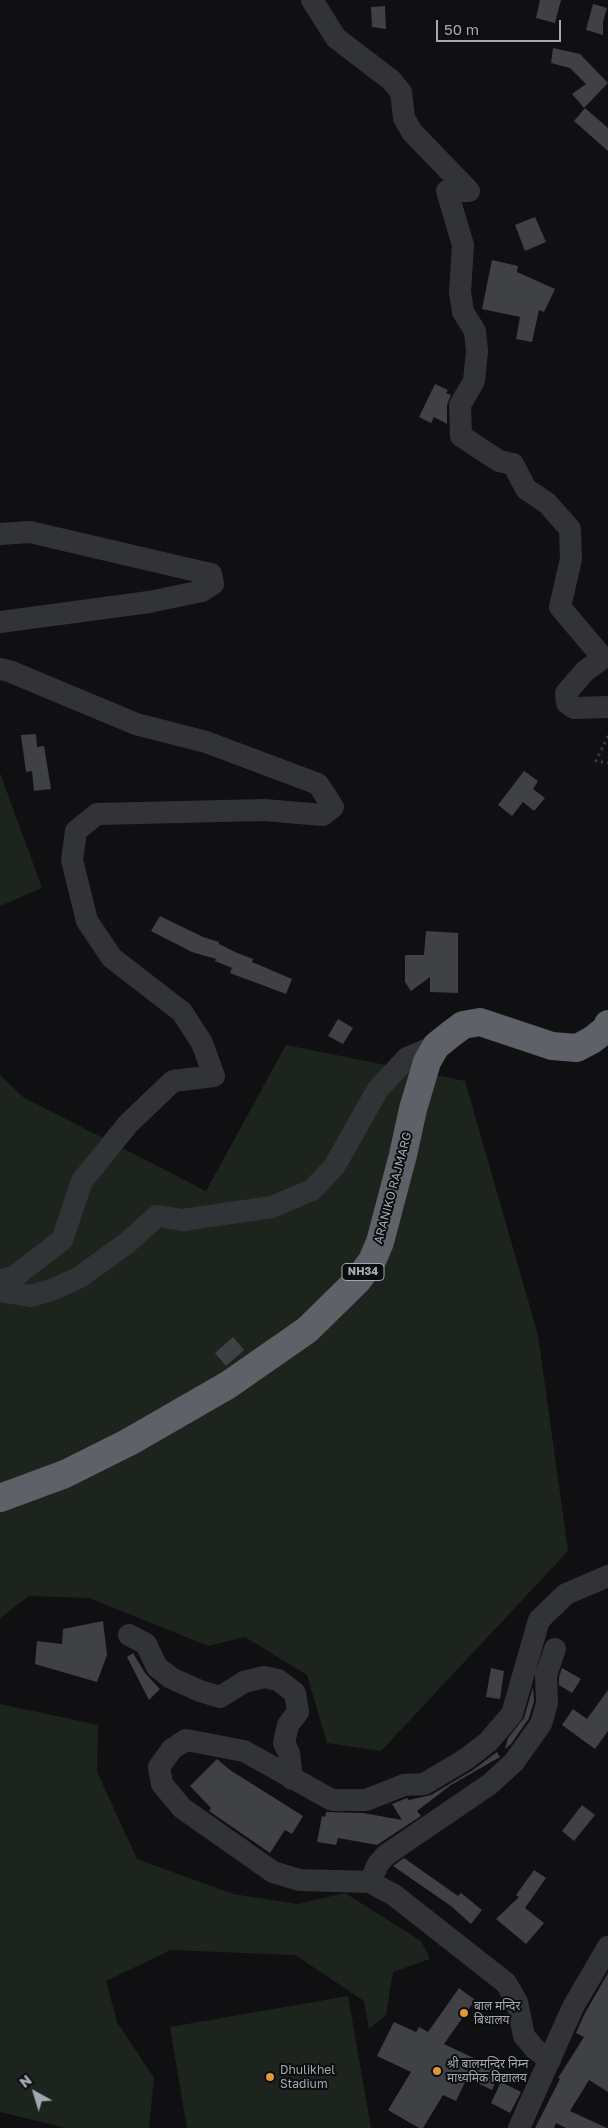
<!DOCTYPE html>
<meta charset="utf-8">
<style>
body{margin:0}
#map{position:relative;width:608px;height:2128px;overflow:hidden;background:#101012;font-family:"Golos Text",sans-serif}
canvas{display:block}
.north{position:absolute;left:10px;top:2068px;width:50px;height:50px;-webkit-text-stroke:4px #0b0c0d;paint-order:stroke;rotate:321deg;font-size:14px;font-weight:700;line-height:20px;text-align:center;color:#a3a9b1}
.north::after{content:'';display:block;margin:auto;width:18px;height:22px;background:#a3a9b1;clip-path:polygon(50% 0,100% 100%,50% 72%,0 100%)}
.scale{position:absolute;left:436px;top:20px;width:125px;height:22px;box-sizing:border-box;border:2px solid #a3a9b1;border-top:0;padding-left:6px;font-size:15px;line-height:18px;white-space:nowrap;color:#a3a9b1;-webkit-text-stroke:4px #0b0c0d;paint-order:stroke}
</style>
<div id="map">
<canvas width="608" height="2128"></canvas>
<div class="north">N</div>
<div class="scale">50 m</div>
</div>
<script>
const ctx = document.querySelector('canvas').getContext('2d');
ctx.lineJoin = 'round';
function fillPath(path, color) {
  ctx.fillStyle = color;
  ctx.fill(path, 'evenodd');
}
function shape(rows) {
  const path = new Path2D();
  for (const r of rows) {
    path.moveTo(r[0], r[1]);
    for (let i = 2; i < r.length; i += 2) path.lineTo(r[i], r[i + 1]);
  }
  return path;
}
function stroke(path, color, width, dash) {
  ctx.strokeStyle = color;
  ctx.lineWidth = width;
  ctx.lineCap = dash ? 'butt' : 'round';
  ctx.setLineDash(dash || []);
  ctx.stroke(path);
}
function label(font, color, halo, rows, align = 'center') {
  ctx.font = font + ' "Golos Text","Noto Sans Devanagari",sans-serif';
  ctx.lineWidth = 4;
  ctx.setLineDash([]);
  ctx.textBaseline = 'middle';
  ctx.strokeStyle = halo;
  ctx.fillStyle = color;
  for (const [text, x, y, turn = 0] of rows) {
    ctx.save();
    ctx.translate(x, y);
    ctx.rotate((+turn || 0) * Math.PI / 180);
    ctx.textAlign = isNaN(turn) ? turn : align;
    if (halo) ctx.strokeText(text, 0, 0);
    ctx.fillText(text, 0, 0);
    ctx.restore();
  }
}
fillPath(shape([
 [0,773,42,888,0,906],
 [286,1045,465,1081,538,1335,568,1551,381,1751,327,1743,307,1675,245,1637,208,1646,89,1598,29,1596,0,1618,0,1075,23,1097,206,1191],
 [0,1704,98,1725,97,1772,137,1859,233,1894,297,1904,345,1893,421,1941,430,1959,393,1972,386,2015,369,2029,364,2001,295,1955,171,1950,106,1981,117,2022,154,2078,149,2128,66,2128,0,2112],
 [348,1996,371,2128,187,2128,170,2027]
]), '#1d241d');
fillPath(shape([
 [540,0,561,0,555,23,536,18],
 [593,4,607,8,603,22,603,35,586,30],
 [385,6,386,29,372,27,371,7],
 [553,48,580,54,608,83,584,108,572,94,586,84,570,68,551,63],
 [585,108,608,128,608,151,574,121],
 [535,217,546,242,525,251,515,225],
 [492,260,518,266,517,272,555,289,544,312,539,310,532,342,516,339,520,317,482,309],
 [435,384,448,390,446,393,451,395,447,405,447,424,434,417,431,423,419,417],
 [36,734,37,747,44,746,51,789,34,791,32,771,26,772,21,735],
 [524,771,538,781,533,789,545,798,534,811,523,802,512,816,498,805],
 [160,916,203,937,219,942,219,944,235,952,253,959,252,962,292,979,286,994,230,973,232,968,215,961,216,959,192,952,151,931],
 [426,931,458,933,458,993,430,992,430,977,411,991,405,982,405,955,424,955],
 [338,1019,353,1028,343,1044,328,1036],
 [233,1337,244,1350,226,1366,215,1353],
 [103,1621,107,1655,97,1682,35,1664,37,1641,62,1644,63,1629],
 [133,1653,145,1673,160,1689,149,1700,127,1657],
 [491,1668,504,1671,500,1699,486,1697],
 [562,1668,581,1679,572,1693,559,1685,559,1677],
 [533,1687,534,1701,529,1718,511,1744,505,1749,508,1738,524,1718],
 [608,1690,608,1731,595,1749,562,1725,573,1709,587,1719],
 [497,1752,500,1757,451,1785,417,1811,421,1816,377,1845,338,1838,336,1845,317,1842,322,1816,325,1817,326,1812,363,1813,402,1820,392,1804,407,1798,409,1800,431,1795,473,1770],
 [217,1759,230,1770,303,1816,292,1834,285,1830,270,1853,209,1811,211,1808,190,1786],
 [582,1805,595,1815,574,1841,562,1831],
 [404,1858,458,1896,461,1893,482,1910,471,1924,451,1906,393,1866],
 [534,1870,546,1878,525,1908,544,1923,526,1944,496,1919,519,1897,516,1895],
 [608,1973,608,2092,589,2080,570,2111,607,2128,566,2128,556,2123,554,2128,535,2128,560,2079,558,2078,584,2037,576,2033,585,2013],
 [459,1988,475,2000,444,2044,484,2063,486,2056,503,2063,492,2090,467,2078,456,2101,443,2095,423,2128,419,2128,388,2110,411,2072,377,2056,394,2022,416,2032,419,2027,428,2032],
 [501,2082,521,2092,510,2113,491,2103]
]), '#3f4145');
stroke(shape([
 [608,736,596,761,608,763]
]), '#383a3d', 3, [2.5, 4]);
stroke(shape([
 [312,0,336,38,391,80,401,92,404,118,412,132,469,191,447,191,463,245,460,292,463,312,475,331,477,351,474,381,460,405,461,436,499,461,513,464,526,489,547,503,570,529,571,559,560,607,603,658,585,671,566,693,567,703,574,708,608,707],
 [0,534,30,532,197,571,211,574,213,584,202,591,149,602,0,622],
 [0,669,9,671,136,724,206,742,318,784,333,807,323,815,264,810,97,814,76,831,72,860,87,921,112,958,182,1012,202,1043,214,1076,173,1081,128,1124,82,1181,62,1240,15,1276,0,1281],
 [0,1291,31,1296,54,1289,80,1277,127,1243,157,1216,183,1220,272,1207,312,1190,334,1167,378,1089,407,1058,436,1046],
 [129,1635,146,1644,157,1667,171,1678,200,1691,220,1697,244,1682,264,1677,278,1680,295,1693,298,1712,288,1725,284,1743,289,1753,292,1779],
 [370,1882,378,1864,386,1855,490,1784,514,1762,541,1724,547,1703,546,1675,555,1649],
 [550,2060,535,2049,524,2036,517,2002,506,1983,394,1895,370,1882,299,1880,273,1872,182,1808,162,1784,159,1767,172,1749,186,1740,244,1751,332,1800,366,1800,404,1785,424,1784,466,1759,488,1742,512,1714,539,1620,566,1594,608,1576],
 [519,2128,573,2007,608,1947]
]), '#323336', 22);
stroke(shape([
 [0,1498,65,1474,129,1442,228,1385,307,1330,357,1281,372,1261,380,1242,403,1155,413,1109,427,1062,436,1046,451,1034,463,1025,480,1022,552,1046,577,1048,592,1040,606,1029,608,1024]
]), '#5e6167', 28);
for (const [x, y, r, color] of [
 [464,2013,5,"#e39537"],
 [437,2071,5,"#e39537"],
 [270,2077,5,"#e39537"]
]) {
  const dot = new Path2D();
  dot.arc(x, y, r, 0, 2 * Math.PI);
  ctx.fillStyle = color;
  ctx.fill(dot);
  stroke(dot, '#0b0c0d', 2);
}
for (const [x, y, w] of [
 [363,1272,42]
]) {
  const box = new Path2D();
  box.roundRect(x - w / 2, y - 8.5, w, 17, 4);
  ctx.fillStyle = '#0b0c0d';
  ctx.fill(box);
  stroke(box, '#a3a9b1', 1);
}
label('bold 11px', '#a3a9b1', null, [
 ["NH34",363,1272]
]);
label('12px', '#a3a9b1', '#0b0c0d', [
 ["ARANIKO RAJMARG",393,1188,-75]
]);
label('12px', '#a3a9b1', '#0b0c0d', [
 ["बाल मन्दिर",474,2006],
 ["बिधालय",474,2020],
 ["श्री बालमन्दिर निम्न",447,2064],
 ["माध्यमिक विद्यालय",447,2078],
 ["Dhulikhel",280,2070],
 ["Stadium",280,2084]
], 'left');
</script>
